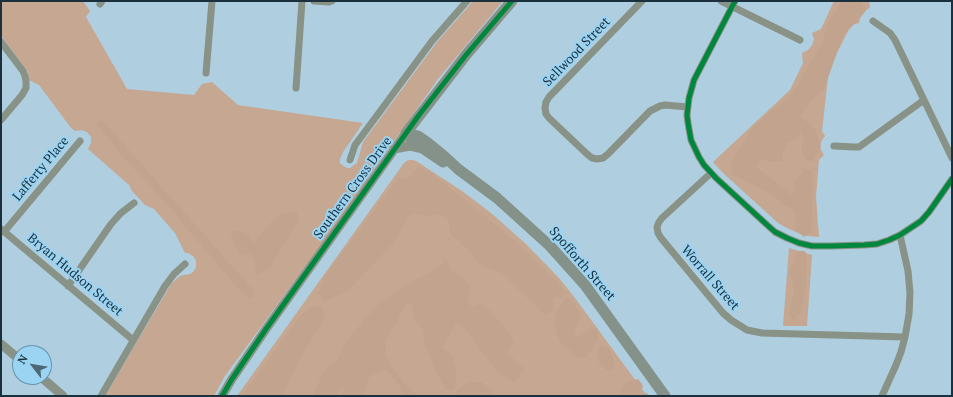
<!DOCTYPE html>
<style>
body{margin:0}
#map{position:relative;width:953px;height:397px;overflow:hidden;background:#afcedf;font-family:"PT Serif",serif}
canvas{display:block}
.frame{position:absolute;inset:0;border:2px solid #1a313d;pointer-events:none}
.north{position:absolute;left:12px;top:345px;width:40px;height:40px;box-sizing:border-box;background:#9bd4f3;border:1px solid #6793aa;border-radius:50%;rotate:301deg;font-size:11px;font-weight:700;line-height:16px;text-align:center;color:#1a313d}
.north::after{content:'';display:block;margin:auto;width:14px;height:18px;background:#4e6876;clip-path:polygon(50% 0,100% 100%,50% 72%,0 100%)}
</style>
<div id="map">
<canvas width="953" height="397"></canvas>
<div class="frame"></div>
<div class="north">N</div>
</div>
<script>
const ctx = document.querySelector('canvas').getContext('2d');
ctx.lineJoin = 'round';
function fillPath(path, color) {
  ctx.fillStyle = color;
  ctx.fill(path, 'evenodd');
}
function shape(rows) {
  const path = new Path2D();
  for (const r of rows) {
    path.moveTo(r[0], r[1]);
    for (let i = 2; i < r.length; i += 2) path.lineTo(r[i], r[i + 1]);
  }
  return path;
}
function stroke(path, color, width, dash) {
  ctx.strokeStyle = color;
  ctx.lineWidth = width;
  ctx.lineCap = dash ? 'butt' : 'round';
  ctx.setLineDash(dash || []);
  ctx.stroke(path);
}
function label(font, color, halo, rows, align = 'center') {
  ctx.font = font + ' "PT Serif",serif';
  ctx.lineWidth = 4;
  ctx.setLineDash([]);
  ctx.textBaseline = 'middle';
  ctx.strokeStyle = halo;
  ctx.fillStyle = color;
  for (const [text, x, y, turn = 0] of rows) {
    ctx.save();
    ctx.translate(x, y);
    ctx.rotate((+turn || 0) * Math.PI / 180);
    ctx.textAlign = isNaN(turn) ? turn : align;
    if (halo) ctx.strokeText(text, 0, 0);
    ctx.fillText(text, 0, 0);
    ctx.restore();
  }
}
fillPath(shape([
 [1,1,83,1,90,11,86,17,127,89,194,95,202,84,212,82,238,105,363,123,343,152,340,159,340,163,342,165,347,168,350,168,357,163,363,142,437,42,473,1,503,1,438,79,402,130,337,223,225,376,214,396,105,396,171,284,180,276,184,275,190,274,193,272,196,267,196,261,193,256,188,253,185,253,175,233,154,209,145,205,132,191,129,185,88,149,91,143,91,137,87,132,81,130,75,131,71,128,39,85,29,80,28,72,1,36],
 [834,1,869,1,870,8,866,10,860,18,859,23,851,25,836,55,831,66,828,77,822,131,825,136,822,140,820,145,821,150,824,155,819,160,816,197,819,237,808,236,798,233,787,228,778,223,722,172,713,162,790,90,803,63,802,53,808,50,812,45,814,39,812,33,821,29],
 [408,160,413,160,416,161,462,191,491,213,526,244,559,278,575,298,647,396,237,396,404,163],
 [789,248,812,255,807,326,783,326]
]), '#c6a792');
fillPath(shape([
 [843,1,860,1,866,10,860,18,843,36,824,89,806,106,800,117,809,123,816,131,821,146,813,161,806,161,801,150,804,138,801,132,796,139,787,143,783,152,783,161,771,162,762,159,755,166,766,175,779,184,792,195,796,181,804,169,810,170,813,174,813,188,811,232,804,237,795,230,795,210,783,205,773,195,733,175,731,162,753,127,788,97,800,83,803,73,822,44,828,22],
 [100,120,104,122,255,292,252,299,244,295,164,201,128,162,96,124],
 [419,167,431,173,489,219,533,257,553,277,565,292,563,296,553,299,553,311,545,314,510,282,502,273,483,267,471,253,450,233,448,218,439,214,429,216,412,213,408,217,394,242,349,290,325,301,318,293,325,276,399,177,406,179],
 [297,212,298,220,270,268,257,275,254,260,250,253,241,256,235,246,230,230,245,232,254,243,265,228,281,213],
 [797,251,805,251,807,258,806,287,800,313,794,320,789,315,794,291,792,280,789,270,794,263],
 [445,258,449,264,451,270,463,277,469,286,470,293,467,302,472,307,481,303,487,307,511,336,514,343,506,353,519,363,525,370,514,382,498,373,465,329,456,323,442,348,452,356,456,367,456,378,457,384,453,391,445,389,435,369,425,347,423,329,415,321,412,304,407,302,385,343,386,356,403,382,418,396,400,396,402,394,399,385,386,369,369,377,364,391,361,396,340,396,344,392,343,387,335,396,313,396,324,371,331,363,336,362,346,343,364,320,382,301,412,281,429,273,442,265],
 [567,297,572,300,580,314,581,318,575,327,574,332,577,337,582,335,591,327,598,329,598,339,589,354,585,358,579,358,561,343,557,333,554,322,555,315,564,300],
 [312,306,322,307,325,317,299,361,281,396,244,396,246,390,301,315],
 [599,346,604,346,609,349,614,360,614,370,607,370,602,367,597,358],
 [638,379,642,384,643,387,638,394,647,393,649,396,622,396,620,389,627,382],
 [468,382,482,382,492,391,491,396,455,396,457,391]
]), '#c2a38d');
stroke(shape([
 [314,1,329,2,332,1],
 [642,1,549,97,546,102,545,108,546,114,549,118,587,154,592,158,597,159,603,158,608,154,650,111,660,106,665,105,687,107],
 [721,1,800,40],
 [735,1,694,80,689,98,687,115,688,123,691,140,699,157,704,165,716,178,765,223,775,232,787,238,799,243,812,246,831,246,864,245,877,244,889,240,900,235,921,221,929,212,952,179],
 [100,4,102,1],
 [873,21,890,33,895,40,952,158],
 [1,42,23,71,25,76,26,81,26,88,22,95,1,120],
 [206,73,212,1],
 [296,88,302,1],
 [834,146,854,147,859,147,924,100],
 [350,160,355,145,367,129,432,41,467,1],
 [711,173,662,218,659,222,657,227,658,233,661,238,723,313,731,320,747,330,762,333,905,337],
 [1,229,133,340],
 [4,232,80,141],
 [68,286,111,224,121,213,134,203],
 [101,396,165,286,174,274,185,264],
 [882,396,896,365,901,352,905,337,909,314,910,293,908,271,900,235]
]), '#889287', 7);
stroke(shape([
 [394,149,410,146,423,149],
 [1,344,20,360],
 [41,377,63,396],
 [222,396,232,379,266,329,406,133]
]), '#889287', 9);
stroke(shape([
 [406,133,418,136,428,143,444,156,458,169,497,198,550,246,585,285,665,396],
 [406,133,466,55,512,1],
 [407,133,411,139,418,145,443,162]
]), '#84928a', 11);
stroke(shape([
 [735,1,694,80,689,98,687,115,688,123,691,140,699,157,704,165,716,178,765,223,775,232,787,238,799,243,812,246,831,246,864,245,877,244,889,240,900,235,921,221,929,212,952,179],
 [222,396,232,379,266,329,419,115,466,55,512,1]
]), '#00873e', 5);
label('13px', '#1a313d', '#9bd4f3', [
 ["Sellwood Street",577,52,-46],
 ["Lafferty Place",41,169,-50],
 ["Southern Cross Drive",353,188,-54],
 ["Spofforth Street",582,264,49],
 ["Bryan Hudson Street",75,275,40],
 ["Worrall Street",710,278,49]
]);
</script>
